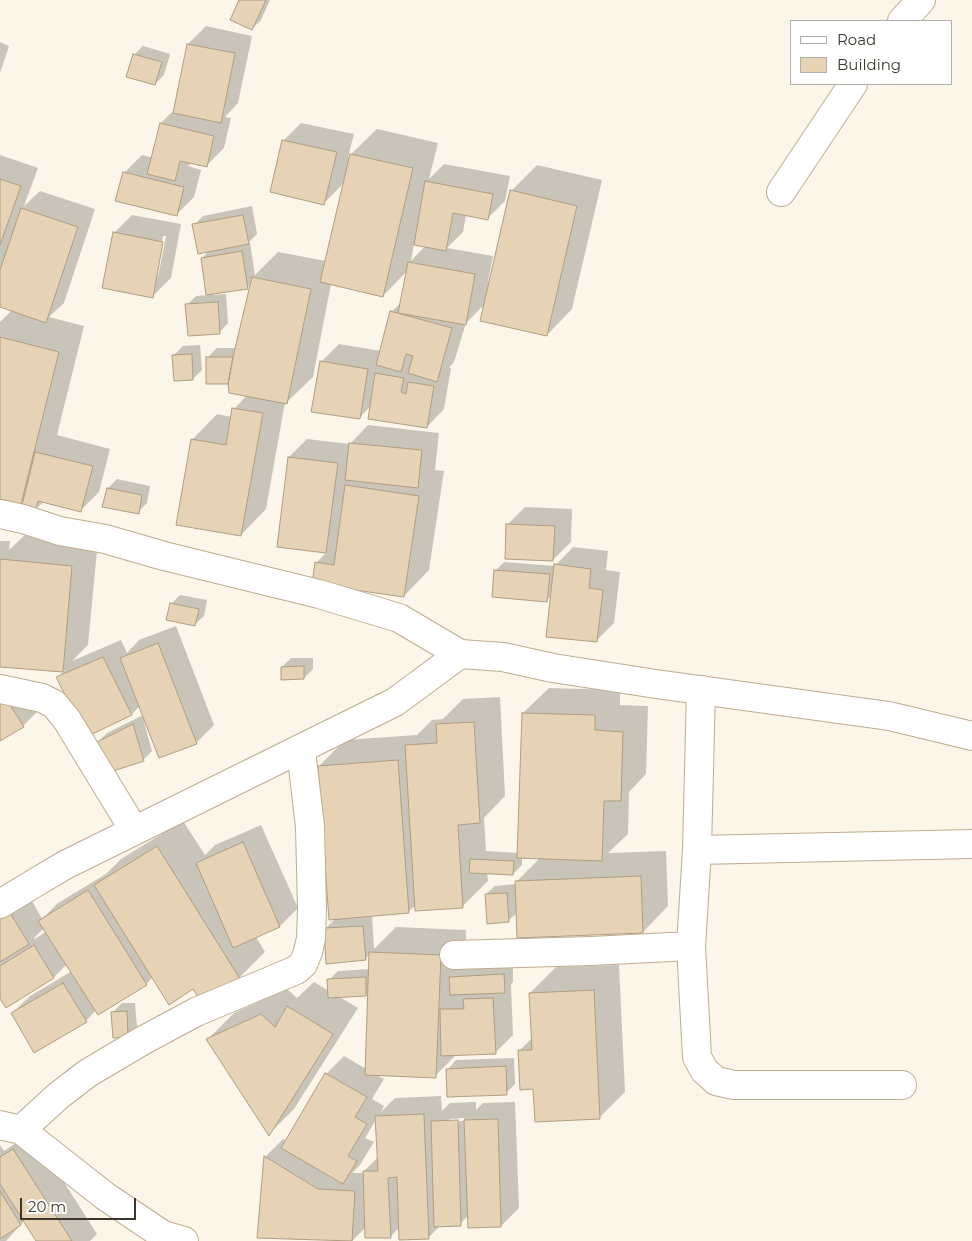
<!DOCTYPE html>
<style>
body{margin:0}
#map{position:relative;width:972px;height:1241px;overflow:hidden;background:#fcf5e9;font-family:Montserrat,sans-serif}
canvas{display:block}
.legend{position:absolute;left:790px;top:20px;width:162px;height:65px;box-sizing:border-box;background:#fff;border:1px solid #b1afaa;margin:0;padding:6px 9px;list-style:none;font-size:15px;color:#3d362a}
.legend li{display:flex;align-items:center;gap:10px;height:25px}
.legend b{width:25px;border:1px solid #b1afaa}
.scale{position:absolute;left:20px;top:1198px;width:116px;height:22px;box-sizing:border-box;border:2px solid #3d362a;border-top:0;padding-left:6px;font-size:15px;line-height:18px;white-space:nowrap;color:#3d362a;-webkit-text-stroke:4px #fff;paint-order:stroke}
</style>
<div id="map">
<canvas width="972" height="1241"></canvas>
<ul class="legend">
<li><b style="height:6px;background:#fff"></b>Road</li>
<li><b style="height:14px;background:#e6d3b5"></b>Building</li>
</ul>
<div class="scale">20 m</div>
</div>
<script>
const ctx = document.querySelector('canvas').getContext('2d');
ctx.lineJoin = 'round';
function fillPath(path, color) {
  ctx.fillStyle = color;
  ctx.fill(path, 'evenodd');
}
function shape(rows) {
  const path = new Path2D();
  for (const r of rows) {
    path.moveTo(r[0], r[1]);
    for (let i = 2; i < r.length; i += 2) path.lineTo(r[i], r[i + 1]);
  }
  return path;
}
function stroke(path, color, width, dash) {
  ctx.strokeStyle = color;
  ctx.lineWidth = width;
  ctx.lineCap = dash ? 'butt' : 'round';
  ctx.setLineDash(dash || []);
  ctx.stroke(path);
}
fillPath(shape([
 [240,0,270,0,261,20,252,29],
 [206,26,252,36,238,103,225,117,231,118,224,148,206,166,191,162,188,166,201,170,194,197,176,215,124,173,142,155,153,158,161,123,175,109,188,44],
 [0,42,9,46,0,73],
 [143,46,170,54,164,75,155,84,134,55],
 [301,123,354,134,348,157,377,129,438,143,429,179,444,164,510,176,505,201,487,219,466,215,463,232,447,248,493,256,488,281,490,281,511,191,537,165,602,180,572,309,547,335,485,304,466,323,454,362,449,368,451,368,444,409,427,427,371,406,359,418,321,362,339,344,381,351,391,312,402,302,407,271,383,296,331,284,313,377,287,402,285,402,266,509,241,535,192,440,217,414,232,417,234,409,247,395,229,383,208,357,217,348,236,348,251,283,247,288,213,293,213,295,226,294,228,323,220,332,187,305,196,296,208,295,202,258,210,250,194,225,203,216,252,206,257,234,248,243,250,243,255,275,278,252,326,261,344,183,324,203,283,141],
 [414,244,425,246,411,261],
 [0,155,38,168,24,206,40,191,95,209,64,303,49,317,84,326,57,435,110,449,99,492,81,510,44,501,34,511,25,498,20,503,0,498,0,322,12,310,0,306],
 [132,215,181,224,171,278,153,296,114,233],
 [163,236,166,236,158,277,156,277],
 [200,345,202,370,193,379,174,355,183,346],
 [368,425,439,433,435,470,444,471,429,570,404,596,316,563,327,552,278,546,289,457,307,439,350,444],
 [117,479,150,486,147,503,138,512,108,488],
 [525,507,572,509,571,542,553,560,507,525],
 [26,534,98,540,88,645,72,661,121,640,127,653,139,640,176,626,214,725,196,743,146,721,144,722,152,751,143,760,98,742,107,733,143,715,140,706,132,714,58,677,65,670,0,665,0,541,10,541,9,550],
 [573,547,608,551,606,570,620,572,614,623,596,641,552,595,547,600,495,571,504,562,555,566],
 [180,595,207,600,204,616,195,624,171,604],
 [291,658,313,658,313,669,304,678,282,667],
 [24,680,41,708,23,726,0,740,8,690],
 [549,688,620,690,620,705,648,706,646,774,629,792,628,834,608,853,666,851,668,906,643,932,518,912,508,921,486,894,495,886,516,884,516,882,541,857,522,857,522,865,513,874,487,872,488,881,462,907,416,905,408,912,372,915,374,949,396,927,466,930,465,968,513,966,513,982,511,985,513,1035,495,1053,457,1054,435,1076,375,1074,384,1079,372,1099,384,1106,381,1112,395,1098,441,1096,442,1111,450,1103,476,1102,476,1110,483,1103,515,1102,519,1208,501,1226,468,1216,460,1224,440,1226,428,1238,400,1227,390,1237,366,1227,352,1241,258,1236,266,1156,283,1139,287,1141,326,1074,344,1056,366,1069,369,991,366,995,338,996,358,1008,294,1109,269,1134,208,1039,234,1013,287,989,297,998,314,982,329,991,329,980,338,971,370,969,371,954,365,959,325,929,336,918,319,766,345,740,417,735,432,720,443,719,463,699,500,697,505,796,484,818,486,851,519,853,523,713],
 [377,1118,378,1157,364,1171,364,1173,352,1173,360,1165,374,1142,365,1138],
 [464,1118,464,1121,449,1121,449,1119],
 [183,821,205,855,215,845,261,825,298,908,280,926,256,937,265,952,239,978,202,1001,194,988,153,977,146,984,98,1013,96,1010,86,1021,12,1013,30,996,72,971,67,964,54,977,6,1007,0,996,0,962,2,960,0,960,0,911,28,894,42,919,58,903,106,874,121,859],
 [44,928,47,931,35,939,34,938],
 [619,965,625,1092,599,1118,534,1088,519,1051,532,1038,530,993,556,967],
 [122,1003,135,1003,137,1027,128,1036,113,1012],
 [514,1058,515,1084,506,1093,448,1069,456,1060],
 [32,1132,97,1234,90,1241,38,1241,25,1220,6,1241,0,1241,0,1145,4,1151]
]), '#0003');
const building = shape([
 [239,0,266,0,252,30,230,20,239,0],
 [187,44,235,53,221,123,173,113,187,44],
 [133,54,162,62,155,85,126,77,133,54],
 [160,123,214,136,207,167,180,161,175,181,147,174,160,123],
 [282,140,337,152,324,205,270,192,282,140],
 [350,154,413,168,383,297,320,282,350,154],
 [123,172,184,187,177,216,115,201,123,172],
 [0,179,21,186,0,245,0,179],
 [425,181,493,194,488,220,453,213,446,251,414,245,425,181],
 [510,190,577,206,547,336,480,321,510,190],
 [21,208,78,227,46,323,0,307,0,270,21,208],
 [243,215,249,244,198,254,192,224,243,215],
 [113,232,163,242,153,298,102,288,113,232],
 [242,251,248,289,206,295,201,258,242,251],
 [408,262,475,274,466,325,398,313,408,262],
 [252,277,311,289,287,404,229,393,228,384,233,357,252,277],
 [218,302,220,334,188,336,185,304,218,302],
 [390,311,452,328,437,382,408,373,413,356,406,354,401,372,376,365,390,311],
 [0,337,59,352,21,504,0,499,0,337],
 [192,354,193,380,174,381,172,355,192,354],
 [206,357,233,357,228,384,206,384,206,357],
 [320,361,368,369,360,419,311,412,320,361],
 [375,373,404,378,401,392,406,394,408,382,434,386,427,428,368,419,375,373],
 [232,408,263,413,241,536,176,525,191,439,226,445,232,408],
 [349,443,422,450,418,488,345,480,349,443],
 [35,452,93,466,81,512,38,501,35,513,21,510,35,452],
 [288,457,338,463,326,553,277,547,288,457],
 [345,485,419,496,404,597,312,584,315,562,334,565,345,485],
 [107,488,142,495,139,514,102,507,107,488],
 [506,524,555,526,553,561,505,559,506,524],
 [0,559,72,566,63,672,0,667,0,559],
 [554,564,591,569,589,588,603,590,597,642,546,637,554,564],
 [494,570,550,574,547,602,492,597,494,570],
 [170,603,199,609,195,626,166,620,170,603],
 [158,643,197,744,159,758,120,658,158,643],
 [103,657,132,715,86,737,56,677,103,657],
 [304,666,304,679,281,680,281,667,304,666],
 [5,697,24,727,0,741,0,700,5,697],
 [522,713,595,715,595,730,623,732,621,801,604,801,602,861,517,858,522,713],
 [474,722,480,823,458,825,463,908,415,911,405,745,437,743,436,724,474,722],
 [133,724,144,761,107,773,97,742,133,724],
 [398,760,409,913,329,920,318,766,398,760],
 [243,842,280,927,233,948,196,863,243,842],
 [157,846,240,979,202,1003,193,989,169,1005,94,885,157,846],
 [470,859,514,861,513,875,469,873,470,859],
 [641,876,643,933,517,938,515,881,641,876],
 [88,890,147,985,98,1015,38,921,88,890],
 [507,893,509,922,487,924,485,894,507,893],
 [9,911,29,944,0,962,0,917,9,911],
 [363,926,366,960,326,964,324,928,363,926],
 [34,945,54,978,6,1008,0,999,0,966,34,945],
 [369,952,441,955,436,1078,365,1075,369,952],
 [504,974,505,993,450,995,449,977,504,974],
 [366,977,366,996,328,998,327,979,366,977],
 [63,983,87,1022,34,1053,11,1013,63,983],
 [594,990,600,1119,535,1122,533,1089,520,1090,518,1050,532,1050,529,993,594,990],
 [493,998,496,1054,441,1056,440,1009,464,1009,463,999,493,998],
 [287,1006,333,1034,269,1136,206,1039,261,1014,275,1027,287,1006],
 [127,1011,128,1037,113,1038,111,1012,127,1011],
 [506,1066,507,1095,447,1097,446,1069,506,1066],
 [325,1073,367,1097,355,1117,367,1124,348,1156,357,1161,343,1184,281,1148,325,1073],
 [424,1114,429,1239,399,1240,397,1177,388,1178,391,1238,365,1238,363,1171,378,1171,375,1116,424,1114],
 [498,1119,501,1227,468,1228,464,1120,498,1119],
 [458,1120,461,1226,434,1227,431,1121,458,1120],
 [13,1149,72,1241,36,1241,0,1184,0,1157,13,1149],
 [264,1156,318,1189,355,1191,352,1241,257,1238,264,1156],
 [0,1191,21,1225,0,1239,0,1191]
]);
fillPath(building, '#e6d3b5');
stroke(building, '#af9d81', 1);
const minor = shape([
 [902,21,921,0],
 [781,192,853,84],
 [0,514,23,519,60,531,105,539,164,556,319,594,399,618,460,654],
 [0,689,42,698,54,704,67,720,134,830],
 [701,690,697,850,691,946,697,1057,704,1070,716,1081,734,1085,902,1085],
 [697,850,972,844],
 [454,955,591,951,691,946],
 [0,1125,21,1130,105,1196,163,1235,184,1241],
 [21,1130,58,1096,88,1073,142,1041,196,1012,296,970,303,964,308,952,311,938,312,909,310,827,301,750]
]);
const tertiary = shape([
 [0,904,38,881,65,865,395,702,460,654,503,657,553,668,656,684,889,716,972,736]
]);
stroke(minor, '#beac8f', 30);
stroke(tertiary, '#beac8f', 30);
stroke(minor, '#fff', 28);
stroke(tertiary, '#fff', 28);
</script>
